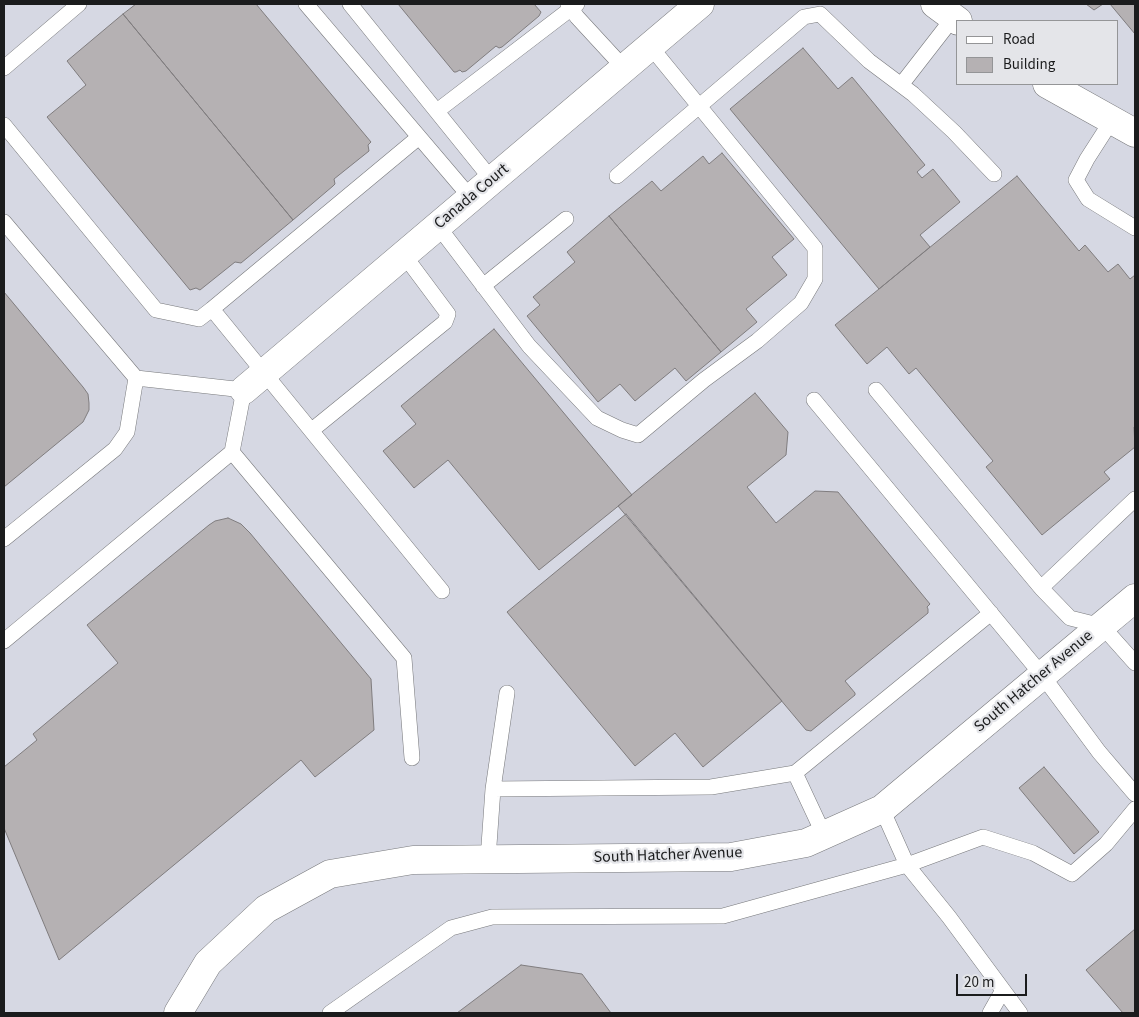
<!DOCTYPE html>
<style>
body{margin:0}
#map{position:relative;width:1139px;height:1017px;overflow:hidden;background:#e4e5e9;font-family:"Source Sans 3",sans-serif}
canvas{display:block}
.frame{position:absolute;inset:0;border:5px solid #1b1c1d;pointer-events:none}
.legend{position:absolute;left:956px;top:20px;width:162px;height:65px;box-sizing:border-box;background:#e4e5e9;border:1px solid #949597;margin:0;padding:6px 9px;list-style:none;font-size:15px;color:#1b1c1d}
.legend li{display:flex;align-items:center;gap:10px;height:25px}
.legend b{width:25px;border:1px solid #949597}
.scale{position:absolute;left:956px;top:974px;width:71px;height:22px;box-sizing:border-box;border:2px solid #1b1c1d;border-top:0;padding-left:6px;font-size:15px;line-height:18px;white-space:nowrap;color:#1b1c1d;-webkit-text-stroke:4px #e4e5e9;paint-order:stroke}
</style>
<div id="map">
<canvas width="1139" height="1017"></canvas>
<div class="frame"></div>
<ul class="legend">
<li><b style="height:6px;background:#fff"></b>Road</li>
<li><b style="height:14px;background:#b5b1b3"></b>Building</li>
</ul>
<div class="scale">20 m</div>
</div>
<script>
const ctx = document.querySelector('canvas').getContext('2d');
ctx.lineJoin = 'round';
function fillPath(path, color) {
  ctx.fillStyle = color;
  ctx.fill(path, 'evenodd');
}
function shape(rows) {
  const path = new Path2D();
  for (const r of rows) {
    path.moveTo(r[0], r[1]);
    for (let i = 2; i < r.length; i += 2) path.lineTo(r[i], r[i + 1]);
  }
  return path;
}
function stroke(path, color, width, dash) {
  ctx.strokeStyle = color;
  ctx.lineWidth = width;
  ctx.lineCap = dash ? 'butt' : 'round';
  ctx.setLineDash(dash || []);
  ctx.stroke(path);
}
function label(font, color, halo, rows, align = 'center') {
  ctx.font = font + ' "Source Sans 3",sans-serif';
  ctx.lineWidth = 4.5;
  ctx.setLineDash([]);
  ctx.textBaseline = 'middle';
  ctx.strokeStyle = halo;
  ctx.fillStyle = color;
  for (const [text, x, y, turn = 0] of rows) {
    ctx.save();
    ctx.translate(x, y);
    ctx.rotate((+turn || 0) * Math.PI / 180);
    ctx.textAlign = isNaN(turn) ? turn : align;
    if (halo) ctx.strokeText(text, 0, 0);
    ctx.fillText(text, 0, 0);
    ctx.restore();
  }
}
fillPath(shape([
 [4,4,1135,4,1135,1013,4,1013],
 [958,21,1118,21,1118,84,958,84]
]), '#d6d8e3');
const building = shape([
 [136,4,256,4,371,142,368,145,369,151,334,179,335,184,333,186,293,220,123,14,136,4],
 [398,4,534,4,541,12,539,16,502,47,499,48,496,46,466,71,462,72,460,70,456,72,454,72,398,4],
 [1086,4,1103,4,1094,10,1086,4],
 [1110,4,1135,4,1135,34,1110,4],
 [123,14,293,220,241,263,235,262,200,290,196,288,190,290,47,117,86,85,67,61,123,14],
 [803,48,838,89,852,77,925,165,917,172,922,178,933,169,960,202,920,235,930,247,879,289,730,109,803,48],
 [722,153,794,239,772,257,787,275,746,309,757,322,721,352,609,216,652,181,661,191,703,156,709,164,722,153],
 [1017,176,1079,251,1085,245,1108,272,1118,264,1130,279,1135,275,1135,426,1134,427,1135,447,1104,472,1110,479,1042,535,986,467,993,461,916,368,909,374,887,347,867,364,835,325,1017,176],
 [609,216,721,352,686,381,675,368,635,401,620,384,598,402,527,316,540,305,533,297,575,262,567,252,609,216],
 [4,292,83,387,88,394,89,403,89,410,83,422,4,487,4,292],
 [494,329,632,495,539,570,448,460,414,488,383,451,416,424,401,406,494,329],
 [755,393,788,432,786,455,747,487,776,523,815,491,838,492,930,604,927,607,928,609,928,613,845,681,855,693,855,695,811,731,806,730,618,506,755,393],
 [626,514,782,701,703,767,675,733,635,766,507,612,626,514],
 [228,518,241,524,250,533,371,679,374,730,315,777,301,760,59,960,4,828,4,767,37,740,33,734,118,663,87,625,209,525,215,521,228,518],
 [1044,767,1099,832,1074,854,1019,788,1044,767],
 [1135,929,1135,1013,1123,1013,1086,970,1135,929],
 [521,965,582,974,611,1013,457,1013,521,965]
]);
fillPath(building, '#b5b1b3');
stroke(building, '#807d7f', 1);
const service = shape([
 [306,4,471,198],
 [350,4,492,180],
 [568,4,577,17,624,68],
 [4,68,79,4],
 [901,85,953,18],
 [437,111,577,4],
 [1112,120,1087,159,1076,180,1088,199,1135,228],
 [4,125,156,310,199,319,212,309,442,591],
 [617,176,804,17,820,14,869,61,913,94,954,132,994,174],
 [4,222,136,378,244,390,232,452,4,641],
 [438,226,529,346,597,418,622,430,638,435,704,380,757,341,801,303,815,279,815,248,650,46],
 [483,286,566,219],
 [212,309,419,137],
 [876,390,1041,588,1135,499],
 [814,400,1042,675,1099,752,1135,794],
 [312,430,445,322,448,314,404,255],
 [232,452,404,658,412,758],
 [4,539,115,449,127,432,136,378],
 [1041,588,1070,618,1102,626,1135,663],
 [507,693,493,789,711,787,795,773,991,613],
 [795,773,824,835],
 [882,809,907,865,949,917,1020,1013],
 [488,859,493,789],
 [330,1013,451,928,492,917,723,916,907,865,983,837,1033,853,1072,874,1106,844,1135,809],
 [990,1013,1003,990]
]);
const minor = shape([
 [244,390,700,4]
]);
const tertiary = shape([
 [935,4,958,21],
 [1047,84,1135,133],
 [178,1013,208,963,266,909,330,874,413,860,731,857,806,843,882,809,1135,598]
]);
stroke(service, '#78797c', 16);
stroke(minor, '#78797c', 29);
stroke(tertiary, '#78797c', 29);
stroke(service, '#fff', 15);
stroke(minor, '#fff', 28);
stroke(tertiary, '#fff', 28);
label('16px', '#1b1c1d', '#e4e5e9', [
 ["Canada Court",472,197,-40],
 ["South Hatcher Avenue",1034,682,-40],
 ["South Hatcher Avenue",668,856,-2]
]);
</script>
